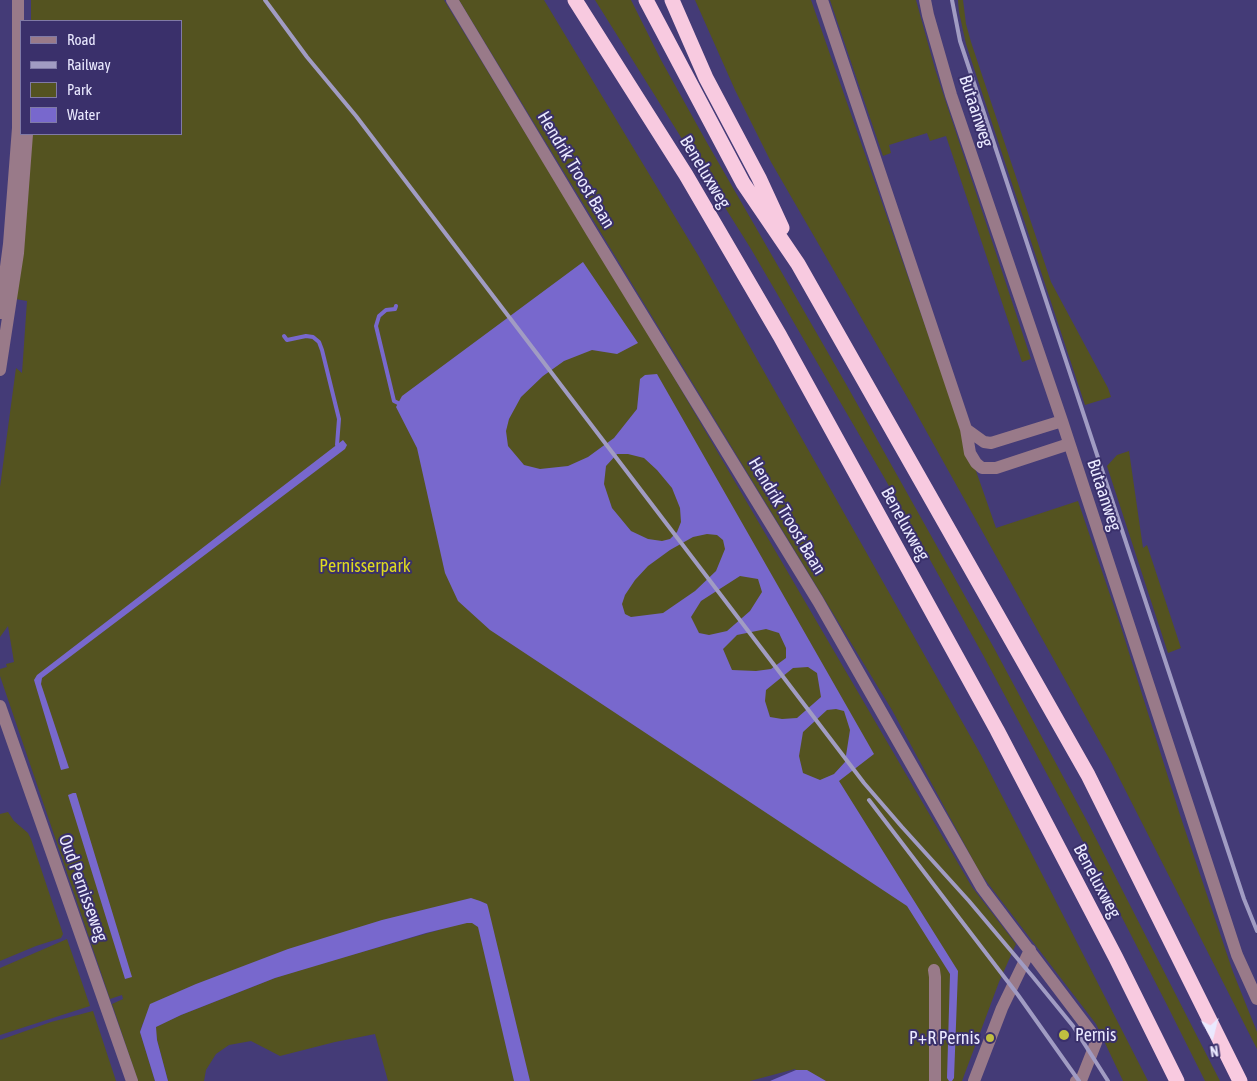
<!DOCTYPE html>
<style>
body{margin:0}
#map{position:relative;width:1257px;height:1081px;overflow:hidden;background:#443b77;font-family:"Asap Condensed",sans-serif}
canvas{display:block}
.legend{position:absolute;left:20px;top:20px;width:162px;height:115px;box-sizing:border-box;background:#3a306b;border:1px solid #807aa6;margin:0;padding:6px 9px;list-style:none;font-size:15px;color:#eae9ff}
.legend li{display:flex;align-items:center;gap:10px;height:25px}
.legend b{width:25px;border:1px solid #807aa6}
.north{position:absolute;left:1187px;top:1011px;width:50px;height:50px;-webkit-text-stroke:4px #3a306b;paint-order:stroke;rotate:172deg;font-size:14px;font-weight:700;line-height:20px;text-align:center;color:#eae9ff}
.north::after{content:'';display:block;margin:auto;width:18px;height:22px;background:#eae9ff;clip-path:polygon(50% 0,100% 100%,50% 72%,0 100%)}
</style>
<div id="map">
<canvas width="1257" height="1081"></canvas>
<ul class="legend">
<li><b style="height:6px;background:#997a89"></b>Road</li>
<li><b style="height:6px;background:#a19cc3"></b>Railway</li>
<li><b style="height:14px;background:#545320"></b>Park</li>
<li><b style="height:14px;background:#7868cd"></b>Water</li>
</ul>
<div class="north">N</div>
</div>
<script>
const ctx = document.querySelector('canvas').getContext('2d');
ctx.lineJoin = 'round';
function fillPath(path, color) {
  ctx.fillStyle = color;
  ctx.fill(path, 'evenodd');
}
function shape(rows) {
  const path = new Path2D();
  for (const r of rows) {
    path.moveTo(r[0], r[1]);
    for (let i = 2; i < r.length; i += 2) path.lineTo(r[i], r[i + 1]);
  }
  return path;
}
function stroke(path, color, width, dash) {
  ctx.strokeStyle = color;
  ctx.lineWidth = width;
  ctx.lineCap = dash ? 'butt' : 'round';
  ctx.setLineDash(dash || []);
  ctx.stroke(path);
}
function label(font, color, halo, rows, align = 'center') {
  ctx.font = font + ' "Asap Condensed",sans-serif';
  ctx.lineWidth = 4;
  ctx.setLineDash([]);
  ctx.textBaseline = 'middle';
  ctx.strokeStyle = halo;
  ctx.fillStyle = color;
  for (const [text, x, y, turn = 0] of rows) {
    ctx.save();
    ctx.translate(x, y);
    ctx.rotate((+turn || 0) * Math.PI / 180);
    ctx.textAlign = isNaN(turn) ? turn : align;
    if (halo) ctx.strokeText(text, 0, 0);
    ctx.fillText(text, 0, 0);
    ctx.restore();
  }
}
fillPath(shape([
 [31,0,444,0,652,340,972,887,1016,944,999,982,962,1081,806,1081,802,1070,796,1070,795,1069,750,1081,388,1081,375,1034,335,1042,280,1056,251,1041,229,1045,216,1054,206,1070,204,1081,168,1081,157,1040,155,1027,181,1015,275,978,313,966,439,930,437,921,143,1023,140,1032,155,1081,138,1081,112,1004,123,999,122,995,110,999,0,676,0,669,7,667,6,664,14,662,8,626,0,637,0,487,16,368,22,373,27,301,16,299,31,134,181,134,181,21,31,21],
 [459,0,544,0,698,255,981,755,1148,1081,1123,1081,1096,1024,980,873,892,710],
 [595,0,631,0,661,60,706,141,846,384,994,648,1088,823,1220,1081,1205,1081,1166,1003,1077,830,983,655,885,479,751,249],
 [695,0,811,0,996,528,1078,501,1120,624,1180,815,1233,972,1257,1032,1257,1049,1111,762,910,402,771,162,735,90],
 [830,0,916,0,935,69,1031,359,1022,362,946,136,930,141,927,133,889,145,891,153,883,156],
 [958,0,963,0,966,24,971,42,1051,282,1108,388,1111,397,1085,405,966,44,959,12],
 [1129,451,1143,548,1147,545,1181,648,1168,653,1107,466,1117,455],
 [8,812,14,821,28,833,31,839,63,934,61,938,36,946,0,961,0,814],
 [67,939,90,1006,0,1035,0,968],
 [93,1011,116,1081,0,1081,0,1040,51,1022]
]), '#545320');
fillPath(shape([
 [583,262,638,343,617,354,592,350,564,361,543,376,521,397,509,419,506,431,508,446,524,465,540,469,568,466,588,457,614,438,637,409,640,379,645,375,657,374,874,754,839,781,958,971,954,1078,952,1081,949,1081,947,1078,950,974,907,906,490,630,458,601,445,573,417,448,396,407,402,396],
 [617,454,628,454,644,458,657,470,672,488,680,508,681,522,677,532,670,539,662,541,648,539,631,531,612,508,604,484,606,466],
 [707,534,717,535,723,540,725,549,716,571,695,591,663,613,631,617,625,614,622,604,625,595,635,580,648,566,670,550,693,537],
 [740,576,758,579,762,592,750,611,727,631,709,635,699,633,691,617,701,601],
 [766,629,779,633,786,648,786,658,771,669,756,671,732,670,723,649,737,635],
 [808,667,817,673,821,697,797,718,782,719,770,717,765,701,766,690,793,668],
 [836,709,844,711,850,730,845,762,834,774,820,780,803,773,799,756,803,732,827,710],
 [343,440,347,445,345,449,42,678,41,684,69,768,61,770,34,680,37,675],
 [73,793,76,793,132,977,125,979,68,795],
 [471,898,480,901,487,904,488,907,530,1081,514,1081,478,927,472,923,467,923,426,933,275,978,181,1015,156,1027,157,1040,168,1081,155,1081,140,1032,150,1004,196,984,288,949,382,920],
 [796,1070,807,1070,826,1081,770,1081]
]), '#7868cd');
stroke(shape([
 [396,306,395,309,386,310,379,316,376,326,394,401,398,403],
 [284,336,287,340,306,336,313,337,319,342,322,350,339,419,337,445]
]), '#7868cd', 4);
stroke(shape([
 [452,0,591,231,818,601,982,888,1097,1040,1082,1078,1076,1081],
 [822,0,966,429,970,453,976,463,982,468,996,468,1069,444],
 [925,0,928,15,951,95,1062,421,1237,955,1257,999],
 [0,313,9,244,18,128,18,0],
 [0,370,18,253,27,134],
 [966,429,984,442,991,443,1062,421],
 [0,706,132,1081],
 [934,970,935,977,935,1081],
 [974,1081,1002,1008,1030,950]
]), '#997a89', 12);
stroke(shape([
 [575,0,686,175,780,336,997,730,1116,958,1177,1081],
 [646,0,743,183,798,264,1088,775,1240,1081],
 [672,0,706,78,759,178,782,228]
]), '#f8cae0', 15);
stroke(shape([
 [265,0,307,57,356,116,864,783,902,827,969,901,1033,977,1073,1026,1108,1081],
 [952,0,960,41,977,92,1244,899,1257,931],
 [869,800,1018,995,1079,1081]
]), '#a19cc3', 4);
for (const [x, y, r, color] of [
 [1064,1035,6,"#c0be40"],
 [990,1038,5,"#c0be40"]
]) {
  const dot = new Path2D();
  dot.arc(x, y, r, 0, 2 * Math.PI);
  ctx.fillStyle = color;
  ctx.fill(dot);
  stroke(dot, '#3a306b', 2);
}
label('18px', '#eae9ff', '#3a306b', [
 ["Butaanweg",976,111,72],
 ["Hendrik Troost Baan",576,170,59],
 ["Beneluxweg",705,172,59],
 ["Butaanweg",1104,495,72],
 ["Hendrik Troost Baan",787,516,59],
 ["Beneluxweg",905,524,61],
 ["Beneluxweg",1097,881,62],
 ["Oud Pernisseweg",83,888,70]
]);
label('18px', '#ddd91f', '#3a306b', [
 ["Pernisserpark",365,566]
]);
label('18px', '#eae9ff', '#3a306b', [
 ["Pernis",1075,1035],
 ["P+R Pernis",980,1038,"right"]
], 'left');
</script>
